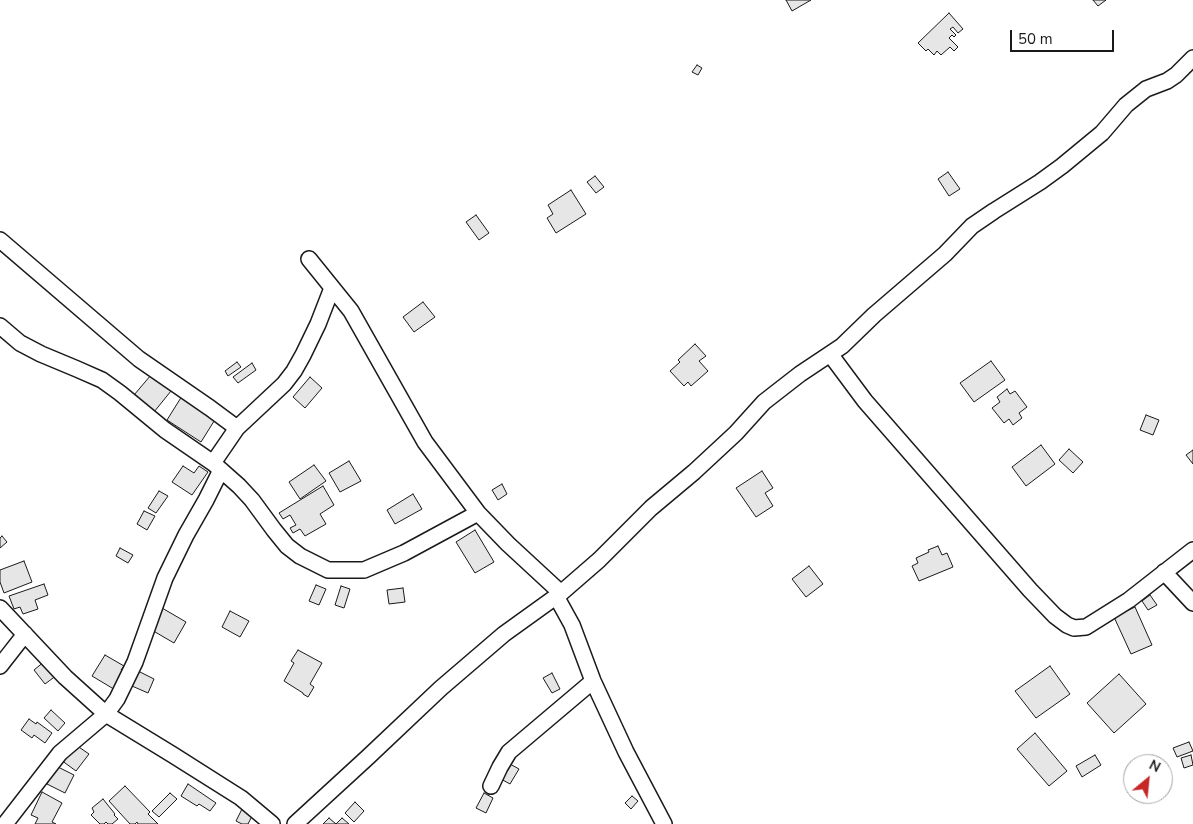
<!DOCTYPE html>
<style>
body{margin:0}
#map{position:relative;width:1193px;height:824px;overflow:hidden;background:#fff;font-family:"Nunito Sans",sans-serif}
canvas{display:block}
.north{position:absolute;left:1123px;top:754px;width:50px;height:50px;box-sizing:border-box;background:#fff;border:1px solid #a3a3a3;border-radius:50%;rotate:28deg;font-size:14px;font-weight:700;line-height:20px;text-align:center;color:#1a1a1a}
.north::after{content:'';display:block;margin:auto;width:18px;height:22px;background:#c62828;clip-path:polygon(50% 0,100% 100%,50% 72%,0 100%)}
.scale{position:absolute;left:1010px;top:30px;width:104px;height:22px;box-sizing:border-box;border:2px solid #1a1a1a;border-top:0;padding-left:6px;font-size:15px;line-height:18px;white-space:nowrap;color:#1a1a1a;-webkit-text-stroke:4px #fff;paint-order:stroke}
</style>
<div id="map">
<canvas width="1193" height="824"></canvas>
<div class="north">N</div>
<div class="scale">50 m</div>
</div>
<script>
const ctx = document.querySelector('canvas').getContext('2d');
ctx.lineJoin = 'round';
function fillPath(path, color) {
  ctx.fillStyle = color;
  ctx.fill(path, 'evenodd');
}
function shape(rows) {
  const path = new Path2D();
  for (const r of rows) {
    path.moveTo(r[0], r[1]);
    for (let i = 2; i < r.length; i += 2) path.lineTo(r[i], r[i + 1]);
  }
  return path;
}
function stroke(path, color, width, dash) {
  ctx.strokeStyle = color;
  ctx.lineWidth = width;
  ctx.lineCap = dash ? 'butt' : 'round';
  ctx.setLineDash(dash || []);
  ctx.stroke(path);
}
const building = shape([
 [786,0,811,0,792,11,786,0],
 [1093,0,1106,0,1098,6,1093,0],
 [949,13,963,29,958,33,953,27,950,29,956,35,954,37,952,35,949,38,958,47,954,51,950,47,941,55,937,51,934,55,928,49,926,51,918,43,949,13],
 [697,65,702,68,698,75,692,72,697,65],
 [948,172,960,189,949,196,938,179,948,172],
 [595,176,604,187,596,193,587,182,595,176],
 [571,190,586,214,556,233,547,218,553,214,548,205,571,190],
 [476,215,489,233,479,240,466,222,476,215],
 [423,302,435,317,414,332,403,317,423,302],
 [695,344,706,356,699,361,708,371,691,386,688,382,684,386,670,371,680,362,678,360,695,344],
 [991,361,1005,380,974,402,960,383,991,361],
 [237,362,241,367,228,376,225,371,237,362],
 [252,363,256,370,238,383,233,377,252,363],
 [151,375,171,391,154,412,134,395,151,375],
 [310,377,322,388,305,408,293,397,310,377],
 [1007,389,1010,394,1015,391,1027,407,1019,413,1022,418,1013,425,1009,419,1004,423,992,408,1000,402,997,397,1007,389],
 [182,396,216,418,201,442,167,420,182,396],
 [1146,415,1159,420,1153,435,1140,430,1146,415],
 [1041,445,1055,464,1026,486,1012,467,1041,445],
 [1069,449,1083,462,1073,473,1059,460,1069,449],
 [1193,450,1193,464,1186,455,1193,450],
 [349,461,361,481,340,492,329,473,349,461],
 [314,465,326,481,300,499,289,482,314,465],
 [183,466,194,473,199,466,208,472,192,495,172,482,183,466],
 [762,471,773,488,765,493,773,506,756,517,736,488,762,471],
 [502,484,507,494,498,500,492,490,502,484],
 [323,486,334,505,320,514,326,524,305,536,300,529,293,533,290,528,296,525,290,515,283,519,279,513,323,486],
 [159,491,168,496,156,513,148,508,159,491],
 [413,494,422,509,395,524,387,510,413,494],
 [144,511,155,516,147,530,137,524,144,511],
 [475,530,494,562,475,573,456,542,475,530],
 [2,536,7,542,0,548,0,538,2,536],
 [938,546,942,555,947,553,953,567,919,581,912,566,918,563,916,558,929,552,928,550,938,546],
 [120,548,133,555,128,563,116,556,120,548],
 [24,561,32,582,4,593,0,582,0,570,24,561],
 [809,566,823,584,806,597,792,579,809,566],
 [44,584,48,595,35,600,38,609,23,614,20,607,14,609,9,596,44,584],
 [316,585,326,589,319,605,309,601,316,585],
 [341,586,350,589,344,608,335,605,341,586],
 [403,588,405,602,389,604,387,590,403,588],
 [1150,595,1157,605,1148,610,1142,601,1150,595],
 [1135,607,1152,645,1131,654,1114,617,1135,607],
 [162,608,186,622,174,643,150,629,162,608],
 [230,611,249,621,240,637,222,627,230,611],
 [298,650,322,663,310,684,314,687,308,697,303,694,303,693,284,681,294,663,291,661,298,650],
 [105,655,124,666,121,670,127,673,117,691,92,676,105,655],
 [45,661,57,675,45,684,34,670,45,661],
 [1050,666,1070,694,1036,718,1015,691,1050,666],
 [138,671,154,679,148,693,132,686,138,671],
 [552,673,560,689,552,693,543,678,552,673],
 [1119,674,1146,704,1114,733,1087,703,1119,674],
 [51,710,65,723,58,731,44,718,51,710],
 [29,719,36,724,37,722,52,733,45,743,34,735,32,738,21,730,29,719],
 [1035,733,1067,771,1049,786,1017,749,1035,733],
 [1189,742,1193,751,1177,757,1173,748,1189,742],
 [73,743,89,754,76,771,61,760,73,743],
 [1095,755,1101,765,1082,777,1076,766,1095,755],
 [1191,755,1193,765,1184,768,1181,758,1191,755],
 [510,764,519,769,510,784,501,779,510,764],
 [56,766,74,775,65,793,47,784,56,766],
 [188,784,216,803,210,811,199,804,197,806,181,796,188,784],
 [125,786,150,812,148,814,158,824,138,824,137,822,135,824,130,824,109,801,125,786],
 [42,792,62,803,52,822,56,824,35,824,38,818,31,815,42,792],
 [170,793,177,799,159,817,152,811,170,793],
 [484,793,493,798,486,813,476,808,484,793],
 [632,796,638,801,631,809,625,803,632,796],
 [103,799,115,814,114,815,118,819,112,824,108,824,106,822,104,824,100,824,91,815,94,812,92,808,103,799],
 [355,802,364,811,354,822,345,813,355,802],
 [244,805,255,810,248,824,242,824,236,821,244,805],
 [329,818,336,824,323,824,329,818],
 [342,818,349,824,336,824,342,818]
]);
fillPath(building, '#e6e6e6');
stroke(building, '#1a1a1a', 1);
const minor = shape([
 [0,240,139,359,210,408,237,428],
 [309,259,351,311,425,442,478,513,508,544,561,593],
 [0,326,20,343,41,354,77,369,102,380,120,393,165,430,213,463,239,486,252,500,274,530,287,546,300,556,328,570,364,570,404,553,478,513],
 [830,354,865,401,1030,590,1055,616,1067,625,1074,628,1086,627,1129,600,1193,550],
 [213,463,237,428,284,384,294,371,303,355,318,324,332,288],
 [1164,572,1193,603],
 [556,596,572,625,593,681,626,752,664,824],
 [0,608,65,677,106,714,173,755,241,798,272,824],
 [0,666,25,634],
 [491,786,500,767,509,752,593,681],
 [5,824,60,753,106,714,117,699,135,662,165,578,186,535,206,500,221,470],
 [295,824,368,757,441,688,504,634,561,593,599,560,651,508,694,472,736,433,764,402,800,374,842,346,874,315,945,254,972,226,994,211,1040,182,1062,166,1102,133,1126,105,1146,89,1167,81,1176,75,1193,58]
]);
stroke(minor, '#1a1a1a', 18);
stroke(minor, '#fff', 15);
</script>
